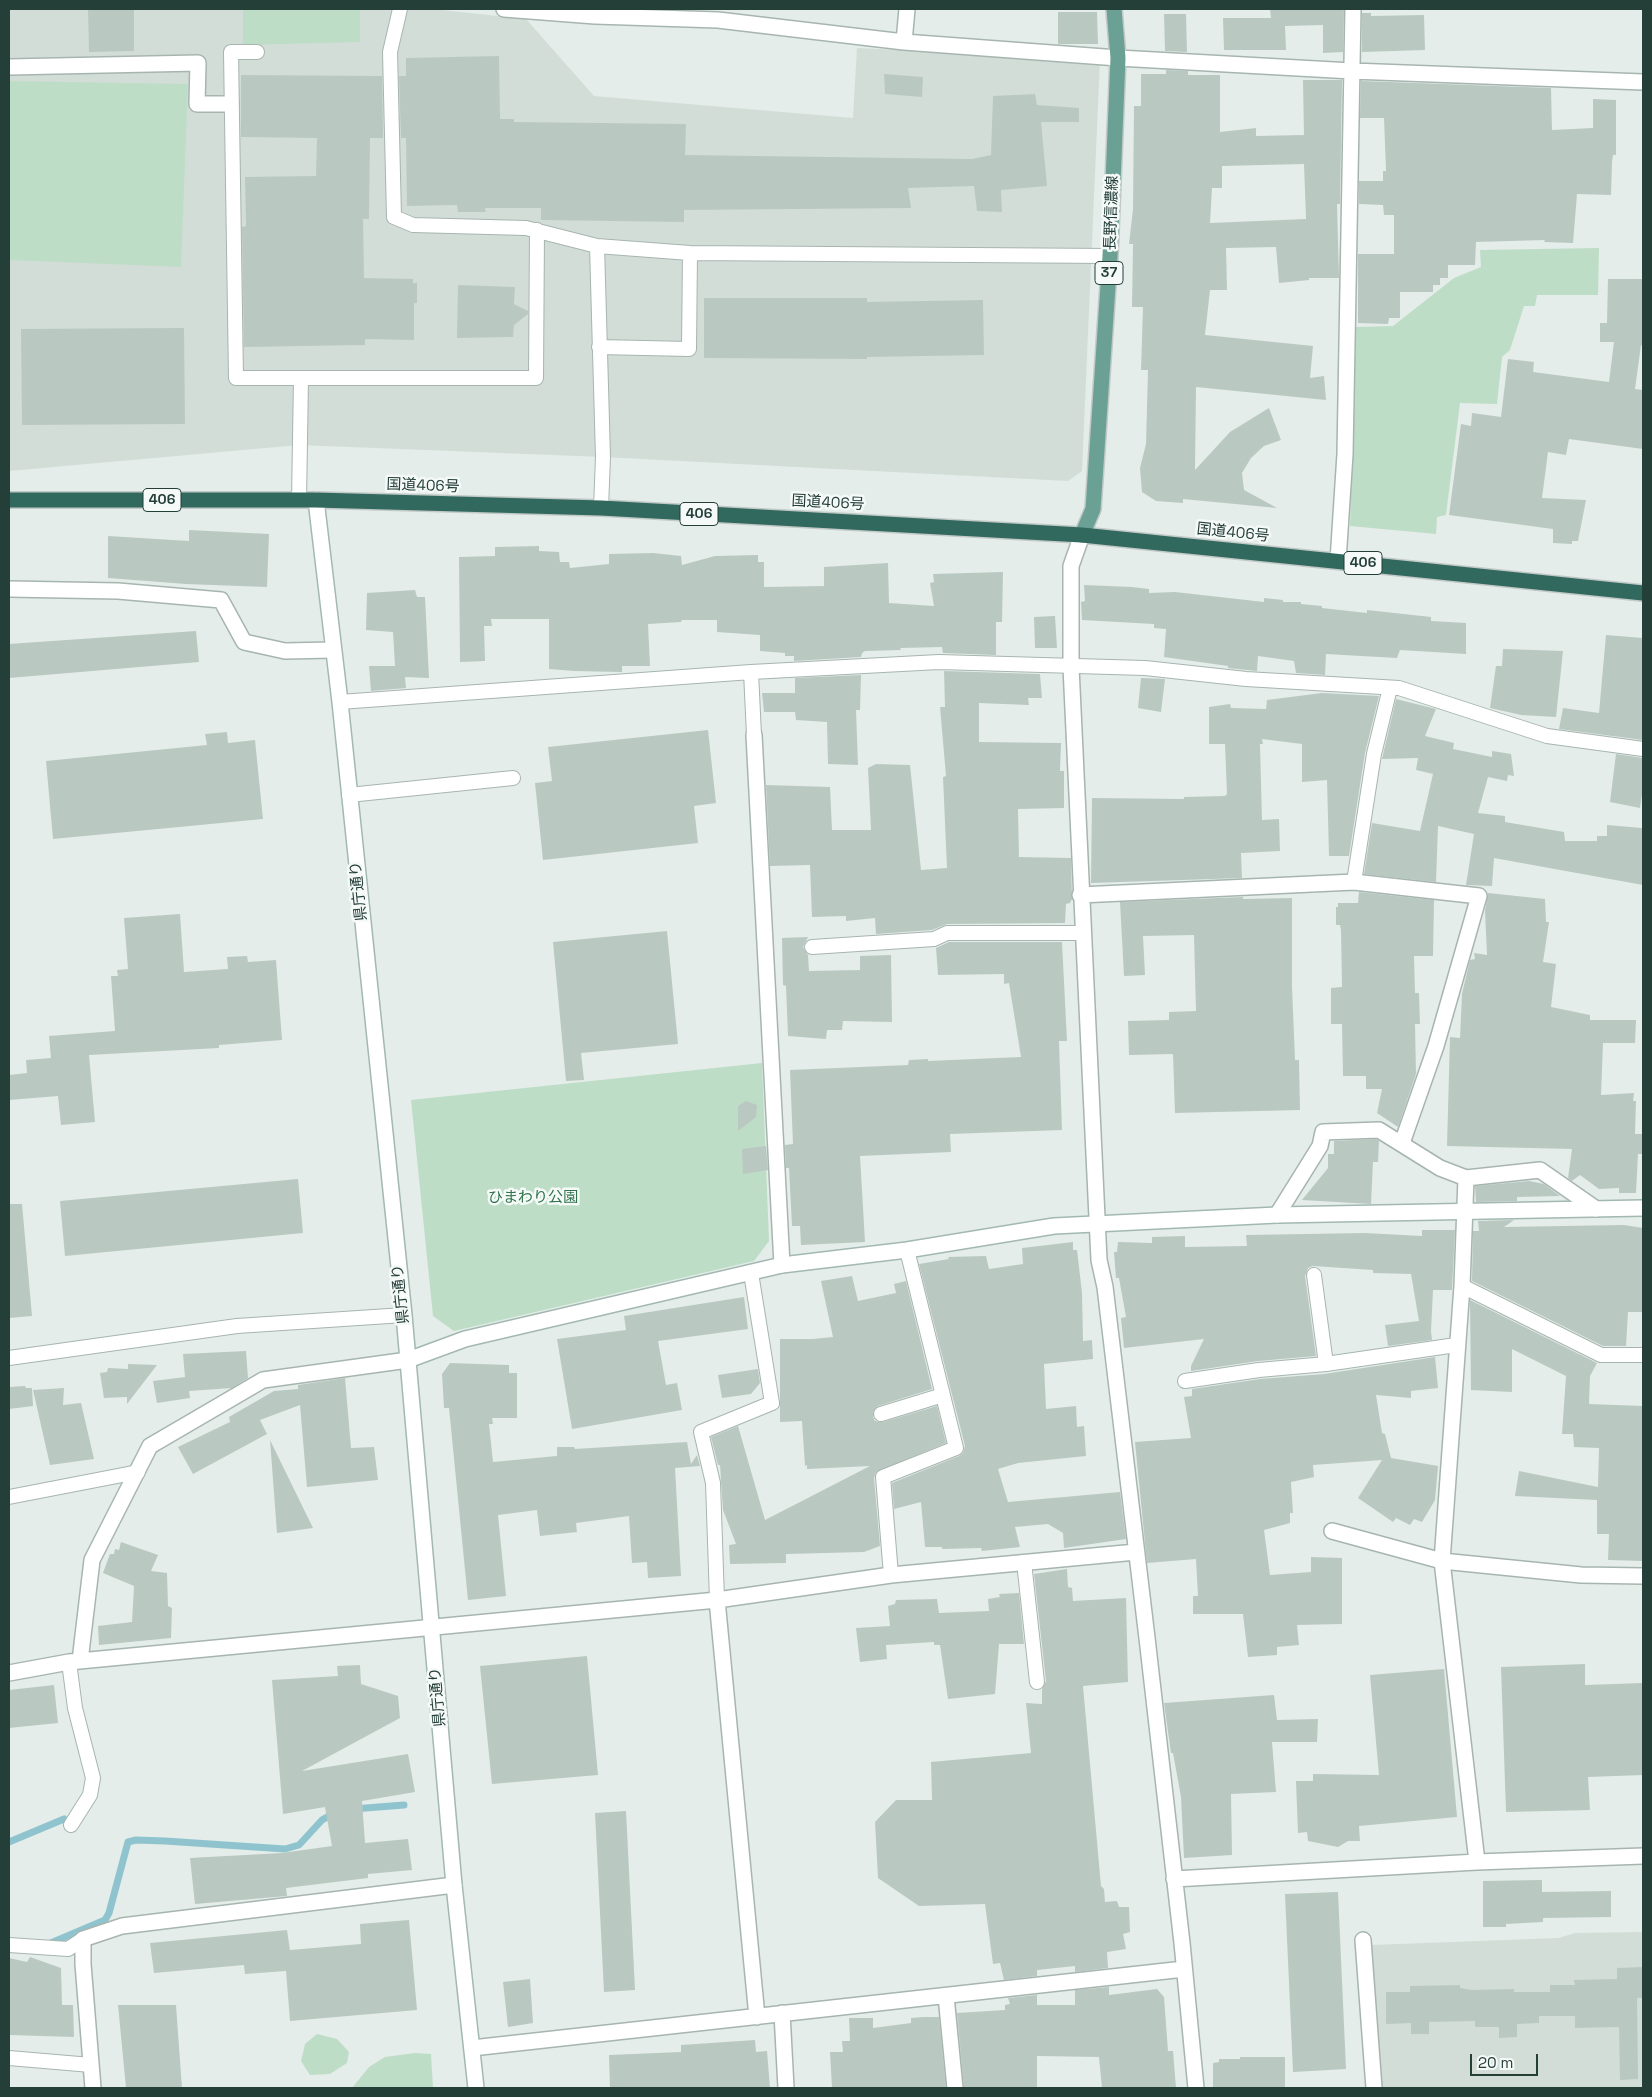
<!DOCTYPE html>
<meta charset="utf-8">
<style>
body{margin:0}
#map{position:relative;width:1652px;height:2097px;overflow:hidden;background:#e4ede9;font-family:"Space Grotesk",sans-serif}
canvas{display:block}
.frame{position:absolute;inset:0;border:10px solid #243e38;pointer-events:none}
.scale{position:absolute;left:1470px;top:2054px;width:68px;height:22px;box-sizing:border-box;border:2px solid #243e38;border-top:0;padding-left:6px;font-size:15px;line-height:18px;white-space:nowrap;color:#243e38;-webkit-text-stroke:4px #f5f9f7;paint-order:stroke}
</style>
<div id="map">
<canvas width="1652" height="2097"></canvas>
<div class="frame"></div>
<div class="scale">20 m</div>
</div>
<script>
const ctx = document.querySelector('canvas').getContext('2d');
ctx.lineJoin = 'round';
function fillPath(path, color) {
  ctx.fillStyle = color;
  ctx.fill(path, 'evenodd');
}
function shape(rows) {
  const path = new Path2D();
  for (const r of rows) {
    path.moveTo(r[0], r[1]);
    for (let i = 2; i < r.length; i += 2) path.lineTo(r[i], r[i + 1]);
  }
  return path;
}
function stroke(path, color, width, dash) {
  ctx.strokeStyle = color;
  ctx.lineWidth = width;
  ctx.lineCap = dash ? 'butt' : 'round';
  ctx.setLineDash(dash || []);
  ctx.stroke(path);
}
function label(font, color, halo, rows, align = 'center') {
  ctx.font = font + ' "Space Grotesk","Noto Sans JP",sans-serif';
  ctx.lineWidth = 5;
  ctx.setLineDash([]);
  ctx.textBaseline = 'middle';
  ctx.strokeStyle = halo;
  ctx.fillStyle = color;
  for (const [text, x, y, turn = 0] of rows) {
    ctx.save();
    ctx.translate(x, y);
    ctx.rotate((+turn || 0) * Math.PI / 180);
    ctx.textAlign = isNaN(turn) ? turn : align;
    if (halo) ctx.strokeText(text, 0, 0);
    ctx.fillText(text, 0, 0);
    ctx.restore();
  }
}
fillPath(shape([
 [9,9,433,9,526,19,594,96,853,118,857,48,1100,59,1082,471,1068,481,603,457,299,445,9,471],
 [1643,1932,1643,2088,1381,2088,1371,1945,1559,1938,1575,1933]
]), '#d2ddd8');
fillPath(shape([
 [243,9,360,9,360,42,243,45],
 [9,81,188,84,181,267,9,260],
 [1599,248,1598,295,1537,295,1535,306,1524,306,1510,350,1502,357,1497,404,1460,403,1446,515,1437,517,1436,534,1350,526,1356,327,1393,326,1454,278,1481,267,1480,250],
 [762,1063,769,1241,754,1261,454,1331,433,1316,411,1100],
 [317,2034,337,2039,349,2052,347,2063,330,2074,310,2075,301,2061,305,2044],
 [415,2053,431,2054,433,2088,352,2088,369,2067,385,2057]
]), '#beddc7');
stroke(shape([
 [353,1809,404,1805],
 [9,1842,64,1819],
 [46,1945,105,1920,109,1913,128,1842,136,1840,165,1841,285,1849,299,1845,322,1820,334,1813]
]), '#8fc4cf', 7);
fillPath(shape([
 [88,9,134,9,134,51,89,52],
 [1270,9,1344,9,1343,52,1323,53,1323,25,1285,26,1286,50,1224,50,1223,18,1271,18],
 [1058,12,1097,12,1098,44,1058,44],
 [1362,13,1371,13,1371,16,1424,15,1425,50,1362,52],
 [1164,14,1186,14,1187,52,1165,51],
 [499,56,500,119,514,119,514,122,686,124,685,155,972,159,991,155,993,96,1035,94,1037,105,1079,108,1079,122,1041,122,1047,186,1001,190,1002,212,977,211,974,186,908,188,911,208,684,210,684,222,541,220,541,208,485,208,486,212,458,212,457,205,407,206,406,138,401,138,399,76,406,76,406,58],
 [1166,70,1188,71,1188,75,1220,75,1220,132,1256,128,1256,136,1304,135,1303,80,1342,80,1340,204,1337,204,1339,278,1309,278,1309,280,1279,283,1276,247,1226,248,1227,290,1210,290,1205,335,1313,346,1310,378,1324,376,1326,400,1196,387,1195,470,1230,432,1269,408,1281,440,1264,446,1251,458,1242,473,1244,490,1277,508,1183,499,1183,503,1156,501,1142,492,1140,468,1146,444,1148,370,1141,370,1143,307,1132,307,1133,244,1129,244,1133,209,1134,106,1141,106,1141,74,1166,74],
 [1304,164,1306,219,1210,223,1212,188,1222,188,1222,166],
 [884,74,923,77,922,97,885,94],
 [241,75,382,76,383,138,370,138,369,219,363,219,364,278,413,279,413,283,417,283,417,303,414,303,414,340,365,339,365,345,244,347,242,227,246,226,245,177,316,176,317,138,241,137],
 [1361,81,1551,88,1552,130,1593,128,1593,99,1616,100,1616,155,1613,155,1612,162,1611,195,1577,194,1573,243,1544,242,1545,240,1476,242,1475,265,1448,265,1448,278,1440,278,1440,285,1433,285,1433,292,1400,292,1400,318,1389,318,1388,324,1358,323,1358,254,1394,254,1394,215,1384,215,1383,205,1359,204,1359,181,1383,181,1383,171,1386,171,1384,118,1360,118],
 [1608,279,1643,279,1643,346,1641,345,1635,389,1643,390,1643,449,1569,439,1566,455,1548,452,1542,498,1586,500,1578,541,1572,541,1572,544,1553,543,1553,529,1449,515,1461,424,1471,426,1472,413,1501,417,1508,359,1534,362,1533,372,1609,382,1614,342,1600,342,1600,323,1607,323],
 [458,285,515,287,514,304,528,311,528,314,514,325,513,337,457,338],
 [704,298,867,298,867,302,983,300,984,355,867,357,867,359,704,358],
 [184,328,185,424,22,425,21,329],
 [189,530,269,534,267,587,186,584,108,578,108,536,189,541],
 [539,546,539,551,559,552,560,562,569,562,570,568,609,564,609,554,653,553,681,556,682,565,715,556,758,555,758,562,764,562,764,587,824,586,824,567,888,563,889,603,934,606,930,583,934,582,933,574,1003,572,1002,622,996,622,996,655,943,653,942,647,900,648,901,650,865,651,862,653,861,657,794,661,794,656,785,656,785,653,760,651,760,635,717,632,717,620,682,620,681,622,648,624,650,666,622,666,622,672,574,671,549,669,549,619,491,619,492,626,484,626,485,661,460,662,459,557,495,556,495,547],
 [1084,585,1132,587,1149,589,1149,593,1175,592,1264,602,1264,598,1283,600,1283,602,1301,602,1301,604,1322,606,1322,608,1367,613,1367,610,1431,617,1431,621,1466,623,1466,654,1400,650,1397,658,1326,654,1325,675,1296,673,1294,661,1258,656,1257,671,1228,668,1228,666,1164,657,1166,629,1154,628,1154,624,1082,620,1081,602,1085,601],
 [415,590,417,597,425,597,429,678,405,677,406,688,371,691,369,666,395,666,393,632,366,630,367,593],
 [1055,616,1057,648,1035,648,1034,617],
 [196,631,199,662,9,678,9,644],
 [1606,635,1643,638,1643,740,1559,729,1563,708,1599,713],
 [1503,649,1563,651,1556,717,1521,715,1490,708,1496,666,1502,666],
 [944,671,1040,674,1042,698,1028,698,1029,705,979,703,979,742,1061,743,1060,771,1064,771,1064,808,1018,809,1019,857,1071,858,1072,899,1070,903,1066,904,1065,923,947,924,932,930,876,934,875,918,846,921,846,916,812,917,810,865,770,866,766,785,830,787,832,830,871,830,868,768,876,764,910,765,921,870,947,868,943,777,946,776,940,707,945,707],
 [861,675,860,710,856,710,858,765,828,764,827,722,796,720,795,712,764,712,762,693,795,693,795,678],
 [1141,678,1165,679,1161,712,1138,708],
 [1322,693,1379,696,1365,753,1349,856,1329,856,1327,780,1302,782,1302,744,1262,739,1263,744,1260,744,1262,820,1279,819,1280,851,1241,853,1242,878,1091,883,1092,798,1184,799,1184,797,1225,796,1227,794,1225,744,1209,744,1209,707,1230,704,1231,708,1266,709,1267,700],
 [1396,699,1436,709,1425,736,1454,743,1453,749,1492,757,1492,751,1511,754,1514,776,1508,775,1507,781,1488,777,1478,813,1505,816,1505,822,1564,832,1565,841,1597,841,1597,836,1607,836,1607,825,1642,828,1643,885,1494,858,1492,886,1466,885,1474,834,1438,826,1436,882,1364,874,1372,823,1420,831,1433,774,1416,770,1418,758,1382,759],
 [708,730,716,803,694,806,698,843,543,860,535,783,552,781,548,747],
 [227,732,228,743,255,740,263,819,53,839,46,761,207,745,205,734],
 [1616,754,1643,758,1643,788,1640,808,1610,802],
 [1359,892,1434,900,1433,956,1414,956,1415,993,1419,993,1420,1024,1415,1024,1416,1074,1398,1127,1377,1113,1382,1089,1366,1089,1366,1076,1343,1076,1342,1024,1331,1024,1331,988,1342,987,1341,930,1340,925,1336,925,1336,907,1338,907,1338,903,1358,903],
 [1488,893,1545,899,1546,922,1549,922,1543,962,1556,964,1551,1007,1590,1015,1590,1020,1636,1020,1635,1043,1603,1043,1601,1095,1634,1093,1633,1101,1636,1101,1635,1134,1643,1134,1643,1154,1638,1154,1636,1193,1619,1193,1619,1188,1599,1189,1580,1175,1572,1181,1568,1178,1572,1149,1447,1146,1450,1037,1460,1038,1462,994,1470,960,1475,959,1474,953,1487,955,1485,911],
 [1243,897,1243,899,1292,898,1292,986,1295,1060,1299,1060,1300,1110,1175,1113,1173,1054,1129,1055,1128,1021,1169,1020,1169,1012,1196,1011,1194,935,1143,936,1145,975,1124,976,1120,902],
 [180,914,184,972,228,969,227,957,247,956,248,962,276,960,282,1040,219,1045,219,1048,89,1055,95,1122,61,1125,58,1096,9,1100,9,1075,27,1073,26,1060,51,1058,49,1036,115,1031,111,976,118,976,117,970,128,969,124,918],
 [667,931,678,1044,581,1053,584,1080,566,1081,553,942],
 [808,937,803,947,808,955,809,971,860,970,860,956,891,955,892,1022,843,1021,842,1030,827,1030,826,1039,788,1036,786,986,783,985,782,938],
 [949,942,1062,942,1067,1041,1059,1041,1062,1130,950,1134,951,1152,860,1156,865,1242,801,1245,800,1226,792,1226,789,1168,786,1168,785,1145,793,1144,790,1070,908,1065,909,1060,928,1059,928,1061,1021,1057,1009,983,1004,984,1004,974,938,975,936,948],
 [746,1101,757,1105,756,1117,738,1131,738,1106],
 [1376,1139,1379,1141,1378,1162,1373,1162,1371,1204,1302,1200,1328,1168,1328,1154,1334,1154,1334,1141],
 [766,1146,768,1170,743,1174,742,1149],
 [298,1179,303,1233,65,1256,60,1201],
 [1529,1181,1544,1184,1560,1196,1517,1197,1517,1201,1476,1202,1475,1186],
 [9,1204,22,1204,32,1316,9,1318],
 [1514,1220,1504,1227,1624,1225,1643,1228,1643,1312,1628,1312,1626,1346,1603,1346,1472,1281,1473,1231,1479,1231,1478,1221],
 [1422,1230,1455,1230,1452,1290,1433,1290,1431,1331,1432,1340,1388,1346,1385,1325,1419,1321,1411,1274,1373,1273,1373,1270,1313,1266,1308,1268,1305,1276,1316,1356,1258,1361,1191,1371,1191,1366,1204,1339,1124,1348,1121,1318,1126,1317,1119,1278,1116,1278,1114,1252,1117,1252,1118,1242,1152,1243,1152,1237,1185,1236,1185,1247,1247,1246,1246,1235,1365,1233,1422,1236],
 [1073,1242,1073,1250,1077,1250,1082,1293,1083,1341,1092,1340,1093,1359,1044,1364,1046,1409,1076,1406,1077,1427,1084,1426,1086,1456,1018,1463,998,1469,1008,1502,1120,1492,1126,1539,1064,1548,1063,1533,1048,1524,1015,1527,1020,1547,982,1551,981,1548,942,1549,942,1547,925,1547,921,1502,894,1509,892,1483,959,1456,963,1453,965,1446,919,1264,949,1259,948,1257,986,1256,989,1269,1023,1264,1022,1248],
 [852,1276,858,1301,896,1293,894,1284,906,1281,932,1389,878,1406,873,1412,873,1417,875,1421,883,1422,937,1406,946,1443,876,1472,874,1478,880,1546,864,1552,786,1554,786,1563,730,1564,729,1545,736,1544,723,1510,720,1465,718,1465,711,1437,738,1426,765,1520,870,1466,807,1469,807,1465,805,1466,802,1421,780,1422,780,1339,813,1339,833,1337,821,1281],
 [744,1297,748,1329,658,1341,666,1385,677,1383,682,1410,572,1429,557,1339,626,1330,624,1316],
 [1470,1300,1597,1363,1590,1376,1589,1404,1643,1406,1643,1561,1608,1560,1609,1534,1597,1534,1597,1500,1515,1496,1519,1471,1598,1487,1599,1448,1574,1447,1573,1434,1562,1434,1566,1376,1512,1349,1512,1392,1471,1390],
 [246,1351,248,1378,232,1388,189,1391,190,1398,157,1403,153,1381,185,1377,183,1354],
 [1435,1357,1438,1388,1411,1391,1411,1398,1376,1395,1382,1433,1385,1434,1391,1458,1438,1466,1435,1500,1422,1522,1414,1519,1410,1525,1396,1518,1393,1522,1358,1498,1382,1460,1313,1465,1314,1477,1291,1482,1293,1513,1290,1513,1290,1523,1264,1530,1270,1575,1311,1572,1311,1557,1342,1558,1342,1624,1297,1625,1299,1645,1277,1647,1277,1655,1248,1657,1243,1614,1193,1614,1193,1596,1198,1596,1196,1559,1147,1563,1135,1442,1191,1438,1184,1397,1192,1396,1192,1389,1260,1379,1324,1374],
 [450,1363,509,1365,509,1373,517,1373,517,1418,492,1418,493,1424,489,1424,493,1462,557,1456,557,1447,574,1447,575,1449,687,1442,691,1464,697,1455,700,1466,675,1468,681,1576,648,1578,647,1562,632,1563,629,1516,576,1523,577,1532,540,1536,537,1510,498,1515,506,1596,468,1600,449,1408,444,1408,442,1374],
 [128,1364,157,1365,127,1404,127,1397,104,1398,100,1373,107,1372,108,1368,128,1369],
 [758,1369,760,1383,751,1394,722,1398,718,1375],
 [345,1378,351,1448,374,1447,378,1480,307,1487,300,1405,260,1420,267,1434,193,1474,178,1447,230,1422,229,1417,274,1391,298,1389,298,1385],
 [25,1386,26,1388,32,1388,33,1406,9,1409,9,1387],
 [64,1388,63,1405,81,1403,94,1459,50,1465,33,1390],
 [270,1440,313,1528,277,1533],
 [121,1542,158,1555,151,1571,167,1573,168,1606,172,1608,171,1638,99,1645,98,1626,132,1622,134,1586,103,1573,110,1554,114,1554,115,1549,119,1550],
 [1067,1569,1068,1587,1072,1588,1073,1601,1126,1598,1128,1682,1083,1686,1101,1886,1104,1889,1105,1902,1117,1901,1119,1907,1129,1907,1130,1932,1123,1934,1126,1949,1107,1952,1108,1968,1075,1972,1075,1966,1037,1970,1037,1976,1004,1980,1000,1963,993,1964,985,1904,919,1906,878,1878,875,1822,896,1800,932,1800,931,1762,1031,1753,1026,1703,1042,1704,1042,1689,1046,1681,1034,1574],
 [1019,1593,1024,1644,999,1644,995,1694,948,1699,940,1645,934,1645,934,1642,886,1645,887,1659,860,1662,856,1628,890,1626,888,1606,895,1604,896,1600,937,1599,939,1613,989,1611,988,1599,1000,1597,999,1594],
 [587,1656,598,1775,492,1784,480,1666],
 [1585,1664,1585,1685,1643,1683,1643,1775,1588,1777,1590,1810,1506,1812,1501,1667],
 [360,1665,361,1684,398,1696,400,1718,302,1771,408,1754,415,1792,362,1801,365,1843,408,1839,412,1870,368,1874,368,1878,286,1888,287,1896,195,1904,190,1858,282,1853,332,1846,325,1807,283,1814,272,1680,338,1676,337,1666],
 [1444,1669,1457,1817,1359,1826,1360,1841,1348,1841,1338,1847,1308,1841,1307,1832,1298,1833,1296,1781,1313,1781,1313,1774,1379,1775,1370,1675],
 [54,1685,58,1723,9,1728,9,1690],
 [1274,1695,1277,1720,1318,1719,1317,1742,1272,1742,1276,1792,1231,1794,1232,1855,1184,1858,1181,1797,1173,1753,1171,1753,1164,1703],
 [626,1811,635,1990,604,1992,595,1813],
 [1542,1880,1542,1892,1611,1891,1611,1917,1543,1918,1543,1922,1506,1924,1506,1927,1483,1927,1483,1881],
 [1338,1892,1346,2069,1293,2072,1285,1894],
 [409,1920,417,2010,290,2021,286,1971,245,1974,244,1965,154,1973,150,1943,287,1930,290,1950,361,1944,360,1924],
 [30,1957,61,1968,62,2005,73,2005,74,2037,9,2035,9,1958,27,1962],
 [1643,1967,1643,1998,1637,1998,1638,2079,1620,2080,1619,2027,1575,2028,1575,2016,1539,2016,1539,2023,1517,2024,1517,2037,1499,2038,1499,2027,1475,2027,1475,2021,1429,2022,1429,2034,1411,2034,1411,2023,1386,2024,1386,1992,1410,1992,1410,1986,1460,1985,1460,1988,1472,1990,1514,1989,1514,1992,1550,1992,1550,1985,1575,1985,1574,1980,1617,1979,1617,1968],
 [530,1979,533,2023,508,2027,503,1982],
 [1109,1987,1109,1995,1157,1989,1164,1997,1168,2051,1173,2051,1176,2088,1102,2088,1099,2057,1037,2056,1037,2088,964,2088,957,2013,1005,2010,1005,2005,1010,2004,1008,1998,1037,1995,1037,2005,1075,2005,1075,1990],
 [118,2005,176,2005,182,2088,126,2088],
 [923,2017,939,2017,946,2088,832,2088,830,2052,843,2052,842,2041,850,2041,849,2018,873,2018,873,2028,911,2023,911,2018],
 [755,2040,756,2052,767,2051,770,2088,610,2088,609,2055,681,2052,681,2045],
 [1240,2057,1285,2057,1285,2088,1213,2088,1213,2063,1219,2062,1219,2059,1240,2059]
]), '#bac8c2');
const lane = shape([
 [400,9,390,52,394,217,413,225,526,228,597,246],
 [257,52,231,52,236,378,536,378,537,230],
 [599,347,689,349,690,253],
 [299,500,301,378],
 [601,508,603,457,597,246,690,253,1110,256],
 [751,672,754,735],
 [340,702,751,672,939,662,1145,668,1246,679,1399,688,1547,736,1643,749],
 [349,795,513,778],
 [1354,882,1374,754,1390,688],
 [812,947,934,939,947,933,1084,933],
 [1462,1286,1601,1355,1643,1355],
 [9,1358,237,1326,404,1315],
 [1326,1364,1456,1345],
 [1185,1381,1259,1370,1326,1364,1314,1275],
 [881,1414,943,1395],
 [9,1497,138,1472],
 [1024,1562,1037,1682],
 [891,1575,883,1477,956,1448,907,1250],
 [717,1600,713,1483,701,1432,772,1403,751,1273],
 [69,1662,75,1708,93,1778,90,1795,71,1825],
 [9,1945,68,1949,83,1939],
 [9,2058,91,2065]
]);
const street = shape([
 [504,9,595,16,718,20,904,42,1118,58,1352,71,1643,82],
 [904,42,907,9],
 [9,67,198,63,197,104,231,104],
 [1082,535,1071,566,1071,667,1099,1260,1105,1287,1147,1638,1182,1943,1196,2088],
 [1338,561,1345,454,1353,9],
 [9,589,118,591,221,600,244,642,285,651,333,650],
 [754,735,782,1265],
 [1080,895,1354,882,1479,896,1436,1046,1402,1143],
 [1466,1178,1462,1286,1442,1561,1477,1862],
 [1277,1215,1320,1146,1323,1132,1379,1130,1440,1168,1466,1178,1540,1170,1596,1209],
 [1332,1531,1442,1561,1581,1575,1643,1576],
 [717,1600,757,2017],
 [80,1661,92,1560,150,1446,263,1380,408,1360],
 [9,1673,69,1662,717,1600,891,1575,1136,1552],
 [1174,1879,1477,1862,1643,1856],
 [1363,1940,1374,2088],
 [946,1996,955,2088],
 [782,2013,786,2088],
 [472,2048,1184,1969],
 [93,2088,83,1964,83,1939,122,1926,454,1885]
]);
const secondary = shape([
 [316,500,340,702,404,1315,454,1885,476,2088],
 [408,1360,465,1339,782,1265,907,1250,1054,1226,1277,1215,1643,1208]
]);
const primary = shape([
 [1082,535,1093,509,1110,256,1118,58,1114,9]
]);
const highway = shape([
 [9,500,316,500,601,508,1082,535,1643,593]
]);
stroke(lane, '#a7b5b0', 16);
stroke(street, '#a7b5b0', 18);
stroke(secondary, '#a3b8b1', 18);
stroke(primary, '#c2c9c7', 18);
stroke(highway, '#c2c9c7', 18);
stroke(lane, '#fff', 14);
stroke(street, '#fff', 15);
stroke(secondary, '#fff', 15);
stroke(primary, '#6ba094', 15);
stroke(highway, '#31695e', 15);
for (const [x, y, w] of [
 [1109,273,28],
 [162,500,38],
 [699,514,38],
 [1363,563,38]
]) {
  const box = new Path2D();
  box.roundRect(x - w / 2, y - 11.5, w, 23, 4);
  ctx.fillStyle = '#f5f9f7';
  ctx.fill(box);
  stroke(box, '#243e38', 1);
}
label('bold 14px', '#243e38', null, [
 ["37",1109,273],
 ["406",162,500],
 ["406",699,514],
 ["406",1363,563]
]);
label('15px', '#243e38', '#f5f9f7', [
 ["長野信濃線",1112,213,-88],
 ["国道406号",423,486,2],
 ["国道406号",828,503,3],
 ["国道406号",1233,533,6],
 ["県庁通り",359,891,-96],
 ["県庁通り",401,1294,-96],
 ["県庁通り",438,1697,-95]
]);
label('15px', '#30734b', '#f5f9f7', [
 ["ひまわり公園",533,1198]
]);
</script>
